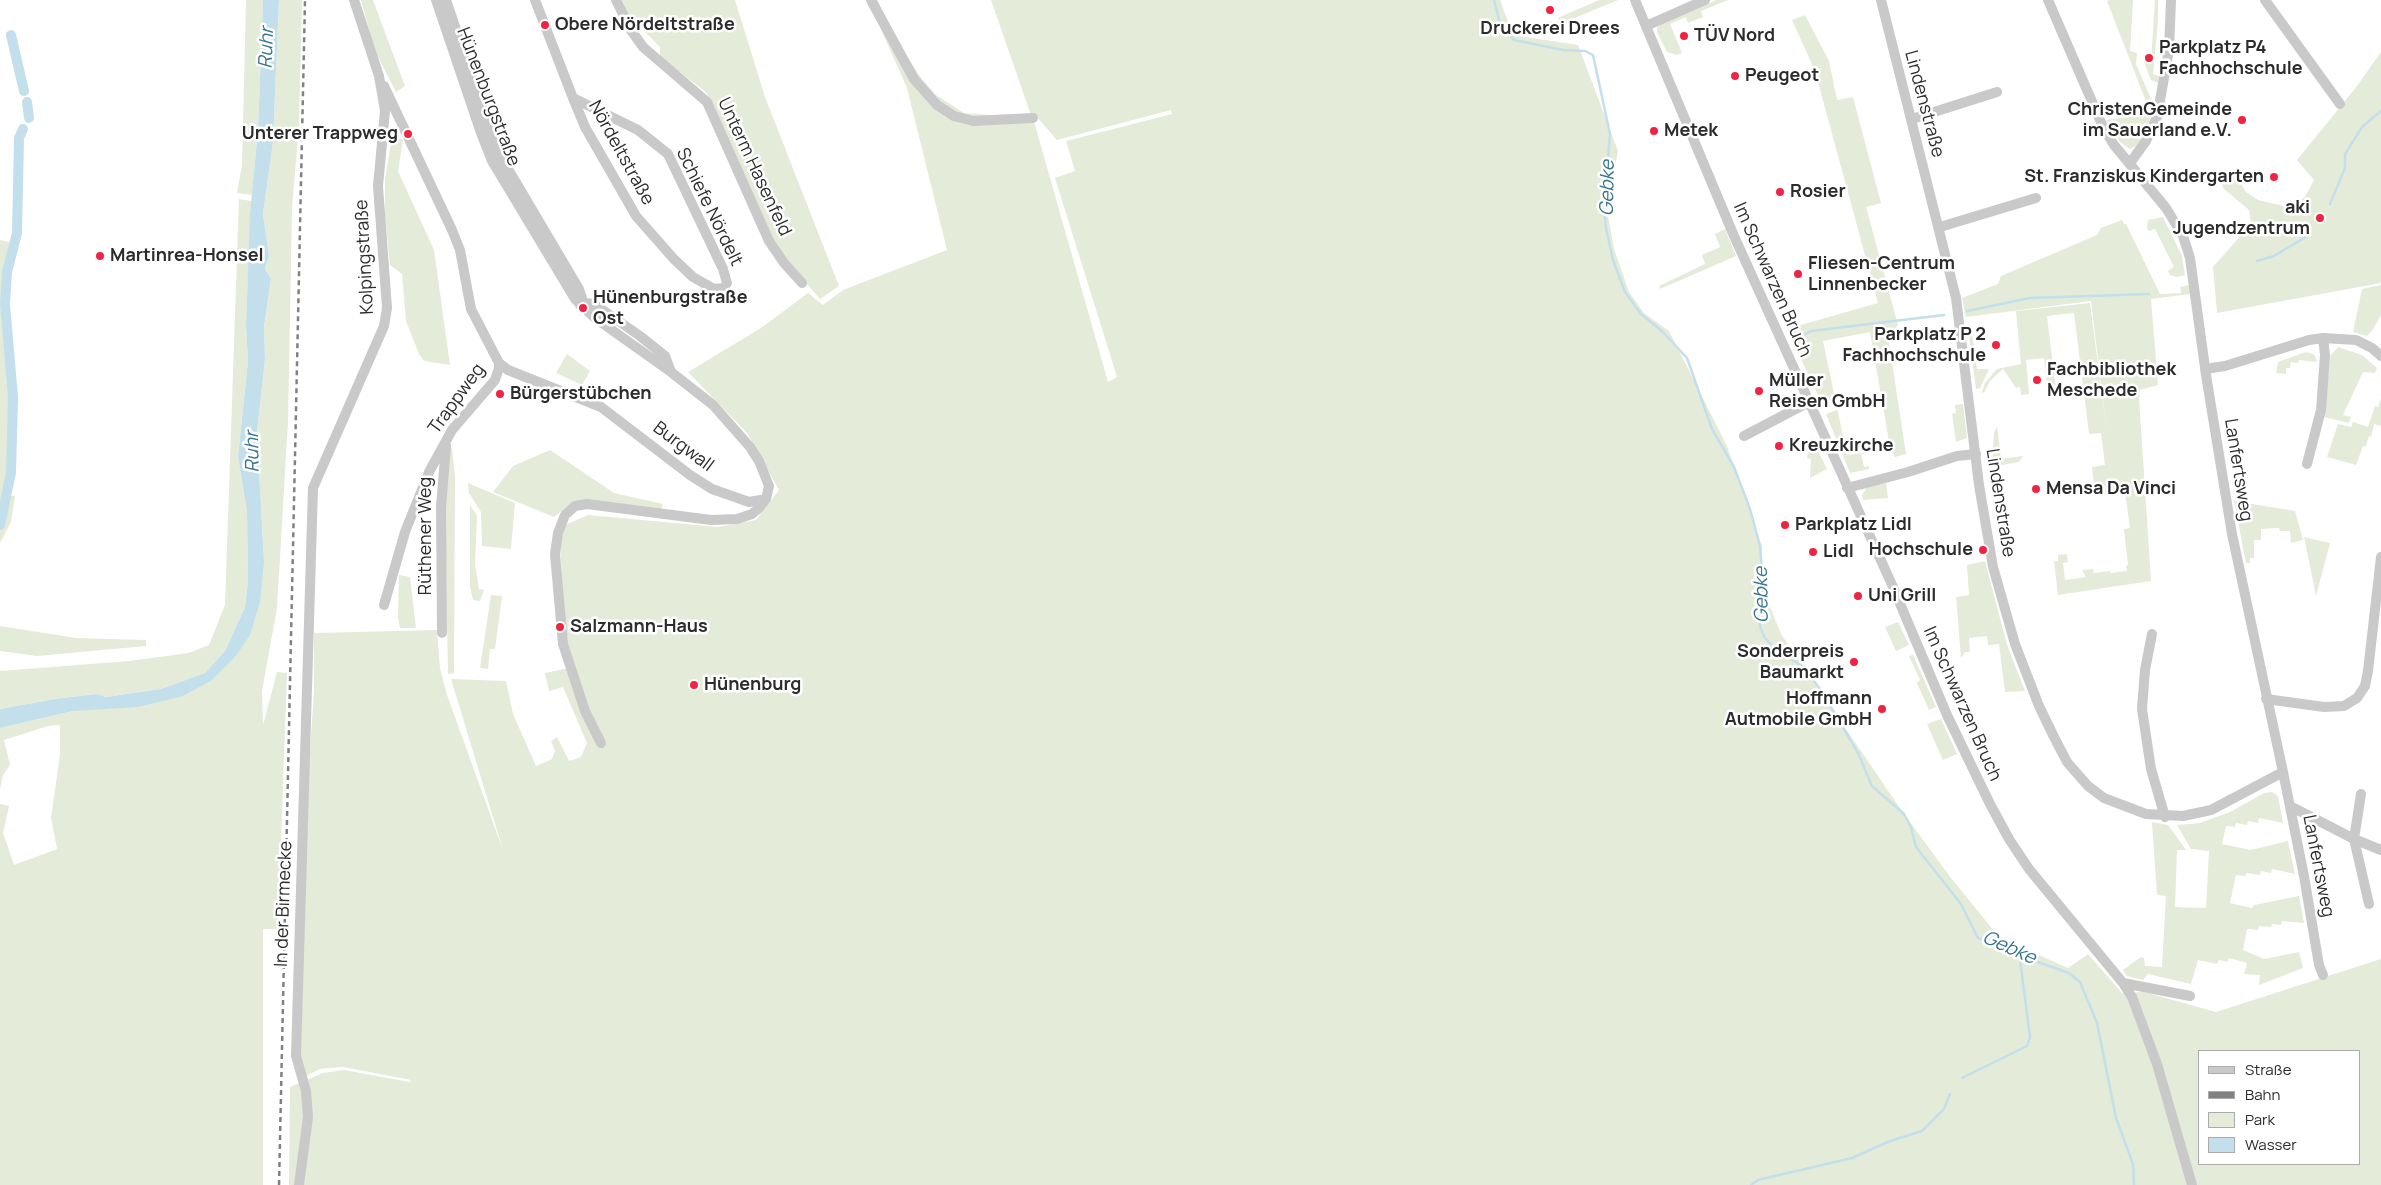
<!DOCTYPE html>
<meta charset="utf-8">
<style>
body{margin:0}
#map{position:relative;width:2381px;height:1185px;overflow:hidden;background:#fff;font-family:Manrope,sans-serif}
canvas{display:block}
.legend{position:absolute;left:2198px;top:1050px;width:162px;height:115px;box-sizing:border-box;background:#fff;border:1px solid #ababab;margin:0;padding:6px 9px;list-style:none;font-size:15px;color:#2c2c2c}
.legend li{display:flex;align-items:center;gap:10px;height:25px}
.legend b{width:25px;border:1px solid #ababab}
</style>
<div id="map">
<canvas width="2381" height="1185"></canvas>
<ul class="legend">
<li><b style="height:6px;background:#c9c9c9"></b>Straße</li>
<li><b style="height:6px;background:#818181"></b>Bahn</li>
<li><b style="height:14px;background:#e4ebd9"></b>Park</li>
<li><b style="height:14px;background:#c3dfec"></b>Wasser</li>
</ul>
</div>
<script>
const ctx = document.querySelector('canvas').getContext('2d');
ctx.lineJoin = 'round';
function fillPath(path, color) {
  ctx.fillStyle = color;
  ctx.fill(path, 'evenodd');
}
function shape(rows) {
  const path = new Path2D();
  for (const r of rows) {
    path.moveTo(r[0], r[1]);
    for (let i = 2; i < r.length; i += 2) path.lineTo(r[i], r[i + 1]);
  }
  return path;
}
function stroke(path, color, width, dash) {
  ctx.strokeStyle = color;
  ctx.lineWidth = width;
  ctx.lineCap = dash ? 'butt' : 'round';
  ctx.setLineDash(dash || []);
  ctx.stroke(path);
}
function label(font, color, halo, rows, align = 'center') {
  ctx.font = font + ' Manrope,sans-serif';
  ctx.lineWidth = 5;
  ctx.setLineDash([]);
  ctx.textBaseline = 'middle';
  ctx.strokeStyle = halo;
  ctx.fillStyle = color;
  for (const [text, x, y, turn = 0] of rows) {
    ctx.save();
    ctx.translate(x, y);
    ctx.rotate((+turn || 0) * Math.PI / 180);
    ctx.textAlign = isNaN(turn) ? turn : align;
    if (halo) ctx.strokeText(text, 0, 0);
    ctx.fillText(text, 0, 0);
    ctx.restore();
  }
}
fillPath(shape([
 [246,0,263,0,258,130,252,195,237,193,242,165],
 [279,0,302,0,299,126,292,208,288,421,277,608,262,691,263,725,277,672,287,673,278,929,263,929,263,1185,0,1185,0,804,9,806,3,833,14,865,57,849,51,818,60,755,60,725,48,726,4,740,10,765,3,775,0,789,0,728,73,711,183,696,235,657,264,562,257,432,265,359,264,327,271,280,265,269,269,256,263,214,273,142],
 [361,0,373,0,405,86,396,92,374,49],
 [622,0,735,0,765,97,839,286,820,299,777,250,707,93,660,57,660,47,629,16],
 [868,0,877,0,903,51,922,79,936,95,964,113,1032,118,991,0,1500,0,1513,35,1578,45,1618,151,1607,210,1614,249,1629,292,1644,313,1669,331,1727,446,1762,547,1759,580,1781,634,1904,814,1951,878,1999,937,2068,968,2088,954,2122,993,2144,992,2216,1012,2381,959,2381,1185,289,1185,290,1087,323,1073,344,1070,410,1082,411,1080,343,1067,320,1069,304,1077,298,1059,304,845,314,690,314,633,437,630,440,668,447,695,503,850,451,679,506,681,513,714,536,766,552,759,555,751,551,741,557,737,569,761,581,757,587,743,563,687,549,691,545,673,574,667,566,642,560,546,565,525,588,515,718,527,756,520,779,490,747,433,688,372,761,328,808,293,823,305,843,290,947,250,907,88],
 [1171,110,1172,114,1066,141,1075,171,1055,178,1117,377,1108,382,1033,118,1036,116,1057,140],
 [2200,1051,2360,1051,2360,1164,2200,1164],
 [1599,0,1618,0,1536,34,1533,28,1551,21,1552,24,1559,21,1558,18],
 [1717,0,1728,0,1701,11,1703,17,1688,23,1686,17,1670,24,1682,53,1677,55,1667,52,1657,32,1657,28,1660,24],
 [2110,0,2133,0,2130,51,2137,53,2136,64,2154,106,2149,124,2139,145,2130,149,2120,142,2106,120,2151,114,2107,1],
 [2155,0,2158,0,2158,21,2153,74,2159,76,2158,83,2151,80,2144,62,2151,62],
 [1805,15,1829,61,1837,100,1853,97,1881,203,1866,207,1898,325,1888,336,1906,454,1895,457,1890,447,1870,332,1823,341,1847,455,1879,451,1861,454,1864,467,1869,466,1869,469,1850,473,1826,414,1837,410,1835,399,1821,402,1787,329,1878,303,1815,71,1792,20],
 [2381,52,2381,283,2217,313,2213,267,2251,224,2249,210,2223,188,2221,178,2223,171,2229,170,2235,174,2246,192,2258,200,2292,208,2305,197,2314,180,2297,160,2357,86],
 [393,132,403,140,398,171,434,250,450,365,424,361,419,354,406,321,402,274,390,265,385,216,385,179],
 [239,199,251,201,246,326,248,361,238,455,247,512,248,581,245,607,225,651,205,673,161,689,106,697,96,694,55,699,0,709,0,671,129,661,189,653,209,645,225,605],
 [2163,217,2182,256,2185,275,2177,277,2170,275,2168,271,2174,267,2155,229,2149,231,2147,228,2148,220],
 [2122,220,2124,224,2126,224,2160,294,2181,293,2180,287,2189,285,2191,294,2151,299,2158,385,2140,390,2139,398,2151,581,2058,595,2054,561,2058,561,2058,555,2067,554,2068,562,2063,563,2065,580,2086,577,2082,570,2093,569,2094,573,2110,571,2110,573,2127,571,2126,566,2128,565,2124,529,2130,528,2125,492,2095,495,2092,467,2105,465,2101,433,2089,434,2074,313,2047,316,2056,391,2048,392,2044,358,2026,360,2029,394,2021,395,2020,387,2016,388,2003,369,1990,381,1984,393,1982,392,1985,383,1997,369,2021,364,2016,311,2090,303,2107,434,2091,301,1966,317,1962,298,1998,284,2001,276,2097,235,2101,228],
 [1725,229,1736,256,1660,289,1659,286,1705,264,1702,255,1720,247,1715,234],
 [0,240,9,242,1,313,9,394,7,477,0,515],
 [2381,285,2381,315,2373,329,2367,336,2353,332,2362,289],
 [1971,326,1977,369,1989,369,1980,388,1976,389,1968,328],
 [2338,347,2362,355,2377,368,2375,373,2363,372,2343,415,2351,417,2349,423,2324,417,2330,356],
 [2306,352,2315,355,2317,362,2299,360,2298,363,2291,362,2290,368,2286,368,2286,374,2276,373,2278,362],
 [567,354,590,371,582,385,556,373],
 [2381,399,2381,426,2374,424,2371,437,2369,436,2366,446,2363,446,2356,465,2327,457,2338,424,2351,427,2353,422,2368,427,2375,406,2378,407],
 [1963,404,1967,438,1956,442,1952,414,1956,413,1955,405],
 [1997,426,2001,459,2023,456,2019,462,1996,466,1992,462,1994,433],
 [1811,437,1827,469,1810,478,1811,459,1807,458],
 [452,448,455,477,454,673,448,674,445,512,448,450],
 [550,450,614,493,663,504,660,512,573,502,554,517,493,492,513,466],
 [468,483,515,503,511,549,482,546,481,512,469,493],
 [1886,483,1888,498,1863,500,1862,495,1867,487],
 [11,496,15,496,11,522,0,543,0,525,3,525],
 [2234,501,2295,511,2303,540,2291,543,2290,531,2280,531,2279,528,2261,529,2261,540,2254,540,2254,558,2250,558,2250,563,2246,563],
 [470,505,477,516,475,564,479,589,484,590,480,601,473,600,470,587],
 [2304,537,2330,543,2316,596],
 [1985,561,2007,645,2025,691,2005,692,1999,644,1988,645,1987,636,1969,638,1970,652,1965,652,1961,658,1956,597,1969,595,1967,565],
 [399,575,410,577,416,628,400,628,398,618],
 [491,595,502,596,495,649,490,649,488,669,480,668],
 [1898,622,1909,645,1896,651,1885,627],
 [0,626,76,638,146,640,146,646,37,656,0,651],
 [1913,655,1936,707,1929,710,1917,683,1920,680,1909,656],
 [1941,719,1957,754,1943,760,1927,724],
 [2272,792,2278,796,2283,823,2259,818,2258,823,2248,821,2247,825,2236,823,2235,827,2226,826,2222,844,2251,850,2288,841,2295,874,2272,869,2271,873,2261,871,2260,875,2247,873,2245,876,2236,875,2230,903,2252,908,2254,905,2299,896,2304,923,2282,921,2281,925,2272,924,2271,927,2259,926,2258,930,2247,929,2243,950,2264,959,2299,952,2303,968,2259,985,2260,975,2244,974,2247,963,2229,958,2227,962,2219,960,2217,964,2198,960,2191,984,2148,974,2143,980,2127,976,2123,970,2141,957,2144,958,2145,966,2162,967,2166,896,2157,895,2152,822,2168,825,2186,850,2177,850,2175,907,2206,908,2209,851,2191,849,2177,825,2200,823,2230,812,2264,793]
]), '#e4ebd9');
fillPath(shape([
 [263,0,279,0,273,142,263,214,269,256,265,269,271,279,264,327,265,359,257,432,264,562,260,602,250,635,235,657,212,680,183,696,138,707,73,711,0,728,0,709,55,699,96,694,106,697,161,689,205,673,225,651,245,607,248,581,247,512,238,456,248,361,246,326,250,213,258,130]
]), '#c3dfec');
stroke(shape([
 [1494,0,1501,27,1514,40,1563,50,1585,51,1593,55,1610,134,1604,208,1606,228,1613,260,1625,292,1641,314,1662,331,1687,358,1712,429,1734,467,1750,509,1760,546,1763,585,1759,608,1760,627,1765,638,1776,650,1804,667,1822,692,1858,753,1872,786,1904,814,1911,827,1916,847,1961,904,1978,938,2019,952,2035,961,2069,973,2080,982,2097,1023,2116,1118,2133,1164,2134,1185],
 [2330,204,2345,168,2345,154,2362,127,2381,111],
 [2257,261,2274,256,2309,235],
 [1967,311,2030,298,2149,294],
 [1797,338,1811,331,1944,315],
 [1962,1078,2027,1046,2030,1037,2019,952],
 [1751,1185,1758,1180,1852,1158,1890,1141,1922,1131,1944,1109,1950,1094]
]), '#c3dfec', 2.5);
stroke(shape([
 [11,35,24,91],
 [27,102,29,118],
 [0,525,11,473,13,397,5,304,7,272,17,233,19,138,23,129]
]), '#c3dfec', 10);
stroke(shape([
 [436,0,481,133,492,161,575,299,595,318,671,372,713,405,750,447,759,461,769,486,766,499,759,508,752,514,737,519,711,520,587,504,575,506,565,515,558,533,555,554,563,644,585,711,601,743],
 [446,0,498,152,579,289,582,298,580,305],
 [535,0,573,98,585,127,636,216,673,258,693,277,714,289,724,288,727,283,723,269,668,154,638,130,573,98],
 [616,0,631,30,643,47,707,102,769,241,784,263,802,283],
 [871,0,914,79,937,105,954,116,973,121,1033,118],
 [1635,0,1734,236,1893,587,1947,715,1990,804,2009,839,2029,869,2123,983,2132,997,2157,1064,2192,1185],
 [1881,0,1956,298,1979,485,1993,567,2015,644,2039,706,2054,737,2067,762,2088,786,2104,798,2146,814,2183,816,2211,810,2283,772],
 [2048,0,2103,127,2114,145,2166,208,2183,236,2190,258,2206,375,2232,534,2283,772,2304,876,2319,965,2323,975],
 [2265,0,2340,104],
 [1646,26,1705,0],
 [384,86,452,230,460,250,471,309,499,363,499,368,495,380,452,430,429,472,405,532,384,605],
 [1912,119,1997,92],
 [2130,163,2146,141,2157,117,2169,50,2171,0],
 [1940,227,2036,198],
 [580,305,586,303,594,304,640,336,665,356,671,372],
 [499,363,508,370,601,407,690,475,712,489,749,502,766,499],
 [2205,369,2225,366,2309,340,2323,338,2356,340,2372,348,2381,356],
 [1744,436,1809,402],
 [2307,464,2321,410,2325,355,2323,338],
 [1847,488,1908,472,1957,456,1976,454],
 [442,633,441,507,446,446],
 [2152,634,2145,670,2142,709,2151,769,2165,817],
 [2266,699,2324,707,2344,706,2357,698,2365,686,2368,671,2381,557],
 [2361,794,2354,839,2369,904],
 [2290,806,2354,839,2381,850],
 [2123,983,2190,996],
 [299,1185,308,1117,306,1091,296,1056,313,488,384,326,387,308,378,186,385,111,379,76,354,0]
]), '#c9c9c9', 10);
stroke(shape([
 [279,1185,305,0]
]), '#818181', 2.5, [5, 4]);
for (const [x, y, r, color] of [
 [1550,10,5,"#ee2442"],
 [545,25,5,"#ee2442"],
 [1684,36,5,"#ee2442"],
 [2149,58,5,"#ee2442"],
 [1735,76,5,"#ee2442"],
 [2242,120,5,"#ee2442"],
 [1654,131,5,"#ee2442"],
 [408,134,5,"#ee2442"],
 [2274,177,5,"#ee2442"],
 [1780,192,5,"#ee2442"],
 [2320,218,5,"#ee2442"],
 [100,256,5,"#ee2442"],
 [1798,274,5,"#ee2442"],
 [583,308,5,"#ee2442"],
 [1996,345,5,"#ee2442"],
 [2037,380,5,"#ee2442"],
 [1759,391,5,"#ee2442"],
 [500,394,5,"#ee2442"],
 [1779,446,5,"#ee2442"],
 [2036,489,5,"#ee2442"],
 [1785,525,5,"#ee2442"],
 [1983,550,5,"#ee2442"],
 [1813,552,5,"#ee2442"],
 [1858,596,5,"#ee2442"],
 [560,627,5,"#ee2442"],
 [1854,662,5,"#ee2442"],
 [694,685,5,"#ee2442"],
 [1882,709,5,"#ee2442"]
]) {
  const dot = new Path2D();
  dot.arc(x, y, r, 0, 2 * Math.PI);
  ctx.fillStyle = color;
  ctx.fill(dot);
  stroke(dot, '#fff', 2);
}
label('bold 18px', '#2c2c2c', '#fff', [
 ["Obere Nördeltstraße",555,25],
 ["Druckerei Drees",1550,29,"center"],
 ["TÜV Nord",1694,36],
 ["Parkplatz P4",2159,48],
 ["Fachhochschule",2159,69],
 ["Peugeot",1745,76],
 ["ChristenGemeinde",2232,110,"right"],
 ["im Sauerland e.V.",2232,131,"right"],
 ["Metek",1664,131],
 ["Unterer Trappweg",398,134,"right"],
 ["St. Franziskus Kindergarten",2264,177,"right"],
 ["Rosier",1790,192],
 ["aki",2310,208,"right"],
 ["Jugendzentrum",2310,229,"right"],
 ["Martinrea-Honsel",110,256],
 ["Fliesen-Centrum",1808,264],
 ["Linnenbecker",1808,285],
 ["Hünenburgstraße",593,298],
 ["Ost",593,319],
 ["Parkplatz P 2",1986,335,"right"],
 ["Fachhochschule",1986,356,"right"],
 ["Fachbibliothek",2047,370],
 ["Meschede",2047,391],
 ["Müller",1769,381],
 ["Reisen GmbH",1769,402],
 ["Bürgerstübchen",510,394],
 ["Kreuzkirche",1789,446],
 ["Mensa Da Vinci",2046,489],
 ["Parkplatz Lidl",1795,525],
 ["Hochschule",1973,550,"right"],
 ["Lidl",1823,552],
 ["Uni Grill",1868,596],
 ["Salzmann-Haus",570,627],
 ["Sonderpreis",1844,652,"right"],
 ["Baumarkt",1844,673,"right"],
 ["Hünenburg",704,685],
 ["Hoffmann",1872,699,"right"],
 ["Autmobile GmbH",1872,720,"right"]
], 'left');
label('18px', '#2c2c2c', '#fff', [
 ["Hünenburgstraße",488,97,69],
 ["Lindenstraße",1924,104,75],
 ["Nördeltstraße",621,153,61],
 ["Unterm Hasenfeld",754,167,65],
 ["Schiefe Nördelt",709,207,64],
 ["Kolpingstraße",365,257,-93],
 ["Im Schwarzen Bruch",1772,280,66],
 ["Trappweg",457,399,-54],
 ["Burgwall",683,447,37],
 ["Lanfertsweg",2238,470,81],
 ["Lindenstraße",2000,503,81],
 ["Rüthener Weg",426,536,-90],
 ["Im Schwarzen Bruch",1962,704,66],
 ["Lanfertsweg",2318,866,79],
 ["In der Birmecke",284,904,-88]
]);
label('italic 19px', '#377592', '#fff', [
 ["Ruhr",267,48,-88],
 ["Gebke",1608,188,-89],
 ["Ruhr",253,452,-91],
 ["Gebke",1762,595,-91],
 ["Gebke",2009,948,24]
]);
</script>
